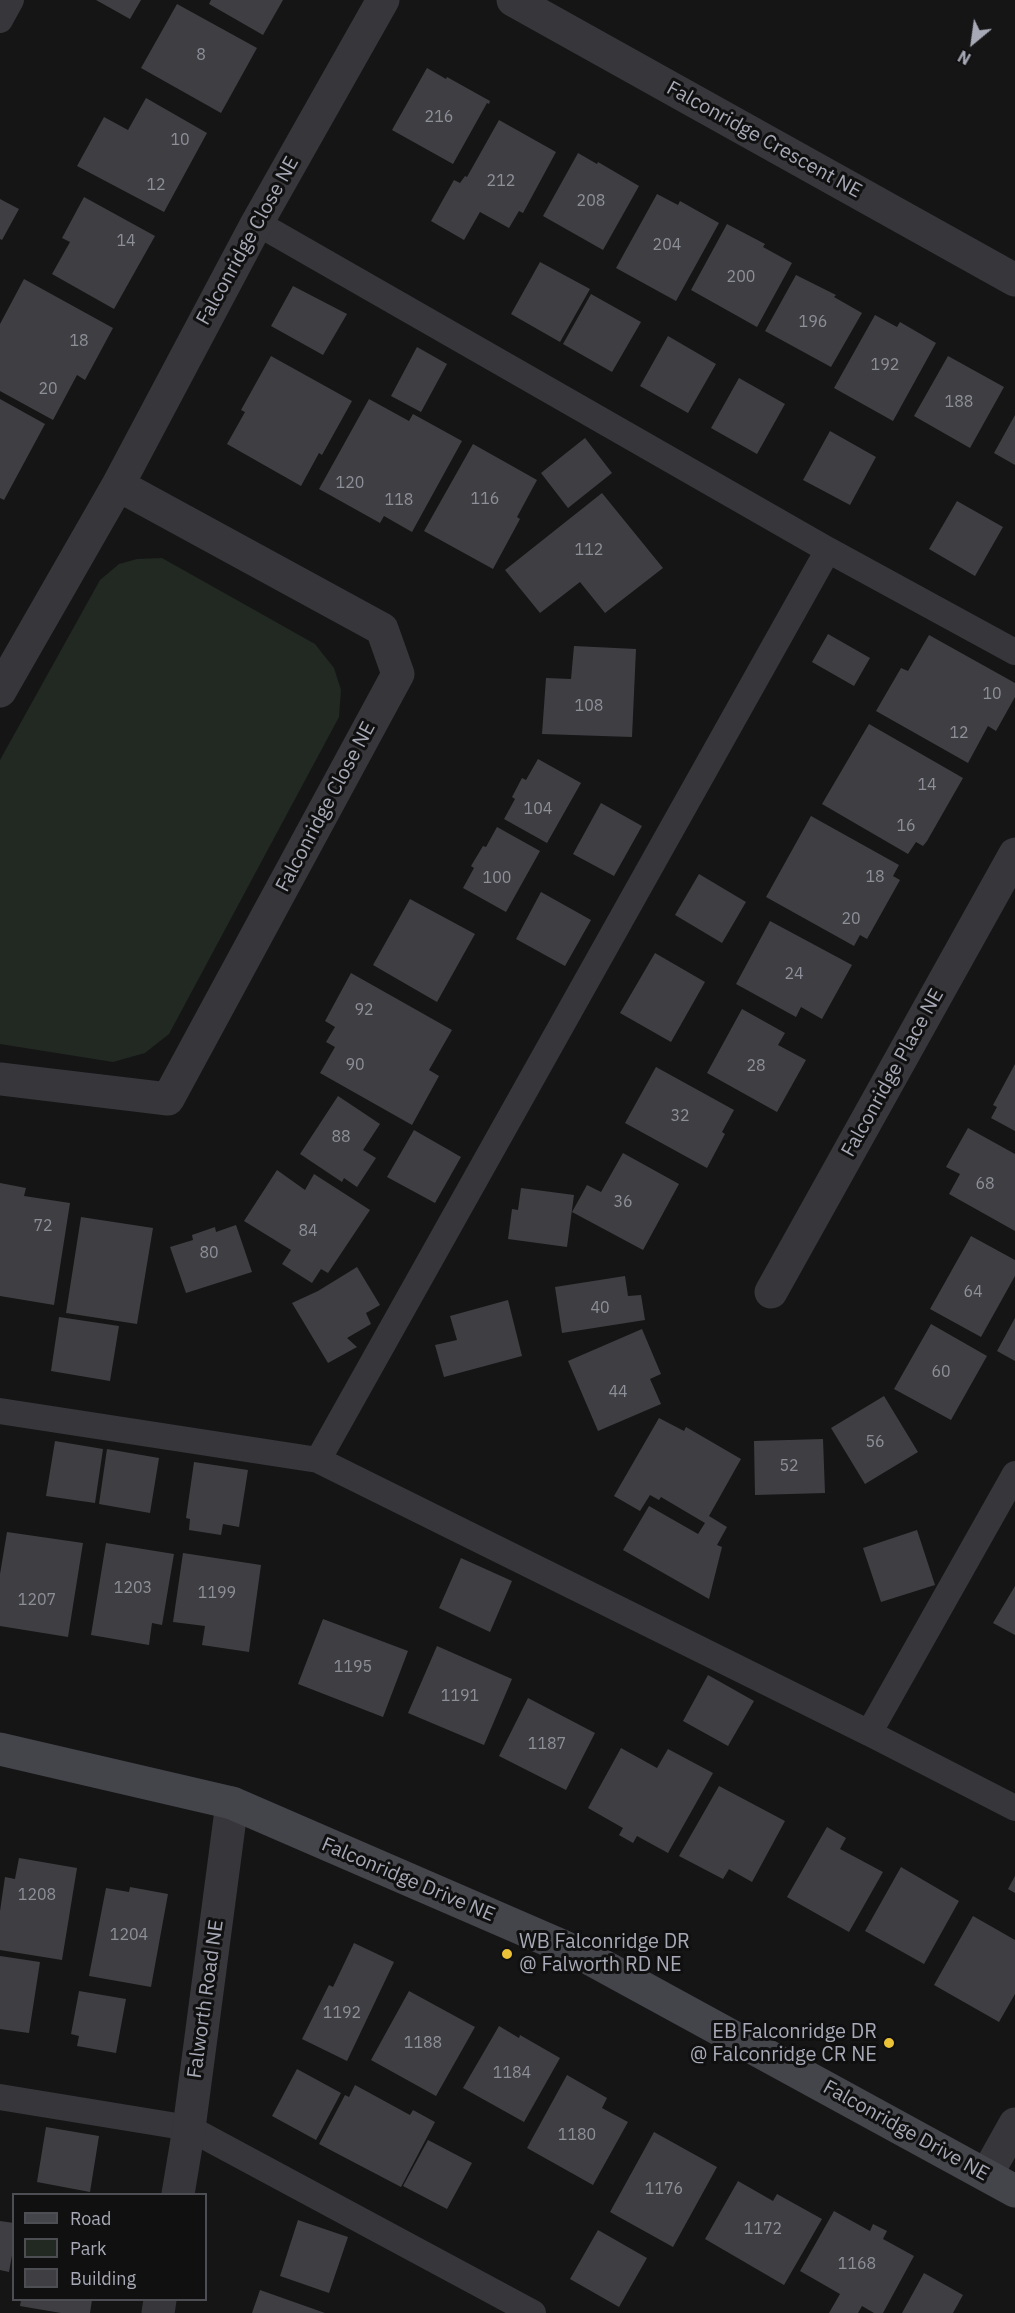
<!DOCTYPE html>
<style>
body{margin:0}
#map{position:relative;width:1015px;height:2313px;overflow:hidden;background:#151516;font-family:"IBM Plex Sans",sans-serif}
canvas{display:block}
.legend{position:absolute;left:12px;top:2193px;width:195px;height:108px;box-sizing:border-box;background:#101011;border:2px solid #4c4e53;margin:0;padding:8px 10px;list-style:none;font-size:18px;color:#a7aab6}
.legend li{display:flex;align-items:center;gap:12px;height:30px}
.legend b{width:30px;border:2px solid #4c4e53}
.north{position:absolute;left:943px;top:12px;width:60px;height:60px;-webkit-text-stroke:4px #101011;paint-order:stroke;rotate:209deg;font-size:16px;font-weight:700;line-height:24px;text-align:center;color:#a7aab6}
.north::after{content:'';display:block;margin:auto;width:21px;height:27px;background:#a7aab6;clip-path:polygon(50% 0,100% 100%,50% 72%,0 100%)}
</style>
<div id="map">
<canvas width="1015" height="2313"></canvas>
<ul class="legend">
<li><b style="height:8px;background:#44454b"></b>Road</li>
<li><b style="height:16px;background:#212922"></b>Park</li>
<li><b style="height:16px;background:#3f3f43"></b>Building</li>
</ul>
<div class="north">N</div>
</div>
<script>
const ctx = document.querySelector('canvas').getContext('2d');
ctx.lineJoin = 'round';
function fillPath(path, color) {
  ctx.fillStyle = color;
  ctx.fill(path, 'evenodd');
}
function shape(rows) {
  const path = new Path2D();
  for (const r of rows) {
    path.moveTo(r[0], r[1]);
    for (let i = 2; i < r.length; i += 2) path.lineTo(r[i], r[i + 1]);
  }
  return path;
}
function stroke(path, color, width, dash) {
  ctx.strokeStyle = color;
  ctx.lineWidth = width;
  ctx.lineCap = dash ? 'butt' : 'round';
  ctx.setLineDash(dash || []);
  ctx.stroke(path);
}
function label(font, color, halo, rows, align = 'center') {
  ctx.font = font + ' "IBM Plex Sans",sans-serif';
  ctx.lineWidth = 6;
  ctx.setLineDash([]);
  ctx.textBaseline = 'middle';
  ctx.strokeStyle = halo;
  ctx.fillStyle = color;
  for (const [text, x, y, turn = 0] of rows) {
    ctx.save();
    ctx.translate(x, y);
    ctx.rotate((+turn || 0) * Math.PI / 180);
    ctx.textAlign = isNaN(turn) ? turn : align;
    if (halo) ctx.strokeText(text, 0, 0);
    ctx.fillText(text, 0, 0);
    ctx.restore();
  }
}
fillPath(shape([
 [162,558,315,644,334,668,341,690,339,717,169,1034,145,1053,113,1062,0,1044,0,760,100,580,119,564,137,559]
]), '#212922');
fillPath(shape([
 [96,0,141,0,130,19],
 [211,0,283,0,263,35,209,4],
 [177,4,257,48,221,113,141,68],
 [427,68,446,79,447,77,490,101,489,104,487,103,453,164,392,130],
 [146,98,207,133,164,212,77,166,104,117,128,130],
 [499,120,556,152,523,213,519,211,509,228,480,212,464,240,431,221,454,180,460,183,465,176,467,177],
 [578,153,597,164,598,162,639,186,603,250,543,216],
 [657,194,678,205,680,201,719,223,676,301,616,268],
 [84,197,155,236,114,309,52,274,70,242,62,238],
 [0,199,19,209,2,240,0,239],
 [727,224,765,244,763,247,792,263,757,327,691,290],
 [540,262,590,289,560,342,511,314],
 [796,275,836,295,834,297,862,313,831,367,765,331],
 [24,279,113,328,85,380,77,375,53,420,0,391,0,324],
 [293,286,347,314,323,355,271,326],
 [591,294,641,322,612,372,563,344],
 [875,315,897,327,900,322,936,343,893,421,834,388],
 [668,336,716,364,688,413,640,386],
 [417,347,447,364,421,412,391,396],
 [271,356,352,401,322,455,319,453,301,486,227,444,245,412,241,410],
 [948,356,1004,387,970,448,914,416],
 [739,378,785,404,757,454,711,428],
 [0,399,45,424,4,500,0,498],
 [369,399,409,421,413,414,462,441,412,532,384,516,380,523,319,489],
 [1015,415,1015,465,994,453],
 [830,431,876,457,850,505,803,480],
 [585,438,612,473,568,508,541,473],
 [473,444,537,480,517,517,520,519,493,569,424,531],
 [602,493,663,568,605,613,580,582,540,613,505,570],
 [957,501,1003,527,975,576,929,549],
 [828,634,870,658,854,686,812,662],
 [929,635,1015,683,1015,697,996,731,988,726,968,763,876,711,901,668,908,671],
 [574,646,636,649,632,737,542,734,546,678,571,679],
 [869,724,963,778,927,841,923,846,916,842,908,854,822,804],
 [538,759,581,783,547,843,504,819,515,799,512,797,522,778,526,780],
 [601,803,642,826,614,876,573,854],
 [811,816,899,865,893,876,900,880,867,939,860,935,854,946,766,897],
 [497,827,540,851,506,912,463,888,474,868,471,866,483,846,486,847],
 [699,874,746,902,722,943,675,915],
 [541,892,591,920,565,966,516,939],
 [410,899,475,934,437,1002,373,965],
 [770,921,852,965,822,1019,801,1007,796,1017,736,984],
 [655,953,705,982,671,1042,620,1013],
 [351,973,452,1030,429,1070,439,1076,412,1125,320,1073,335,1047,326,1042,335,1027,325,1021],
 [742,1009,785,1033,778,1045,806,1060,777,1112,707,1073],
 [1015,1064,1015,1131,991,1118,997,1107,993,1105],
 [656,1067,734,1110,722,1132,725,1134,707,1168,625,1123],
 [338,1096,380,1124,363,1150,376,1158,357,1187,344,1178,342,1182,300,1154],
 [968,1128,1015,1154,1015,1231,949,1194,960,1174,946,1167],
 [414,1130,461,1157,435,1203,387,1177],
 [623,1153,679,1184,643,1250,572,1212,587,1185,601,1192],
 [277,1170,305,1190,314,1174,370,1210,328,1273,321,1269,312,1283,282,1264,291,1250,244,1221],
 [0,1183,26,1188,24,1196,70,1203,54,1305,0,1296],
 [521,1188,574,1195,567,1247,508,1239,512,1209,518,1210],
 [81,1217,153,1228,137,1324,66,1313],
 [236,1225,252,1272,186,1293,170,1247,193,1240,192,1235,215,1227,216,1232],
 [971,1236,1015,1260,1015,1276,981,1337,930,1309],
 [357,1267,380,1305,366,1313,371,1324,347,1338,357,1347,328,1363,292,1303,318,1291],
 [625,1276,628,1296,641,1295,645,1320,562,1333,555,1287],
 [508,1300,522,1356,444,1377,435,1345,457,1340,450,1316],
 [59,1317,119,1326,110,1381,51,1371],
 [1015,1318,1015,1361,997,1351],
 [931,1324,987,1356,951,1420,894,1389],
 [642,1329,661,1374,650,1379,661,1404,598,1431,568,1361],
 [884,1396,918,1452,865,1484,831,1428],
 [659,1418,684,1431,686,1427,741,1459,709,1516,727,1527,717,1545,722,1547,709,1599,623,1550,649,1506,698,1534,705,1523,661,1497,659,1500,650,1495,640,1511,614,1496],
 [823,1439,825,1493,755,1495,754,1441],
 [55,1441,103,1449,95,1503,46,1496],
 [107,1449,159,1458,150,1513,99,1504],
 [194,1462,248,1470,239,1527,223,1524,221,1535,189,1530,190,1519,186,1518],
 [917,1530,935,1585,881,1602,863,1548],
 [7,1532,83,1543,68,1637,0,1626,0,1574],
 [106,1543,174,1554,162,1625,152,1623,149,1645,91,1635],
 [183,1553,261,1565,249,1652,202,1645,205,1626,173,1622],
 [461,1558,512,1581,490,1632,439,1608],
 [1015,1586,1015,1635,993,1623],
 [323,1619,408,1651,383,1717,298,1684],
 [437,1646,512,1679,484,1745,408,1713],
 [708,1675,754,1701,728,1746,683,1721],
 [528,1698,595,1733,566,1790,499,1756],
 [621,1748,657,1768,668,1749,713,1773,668,1853,637,1836,633,1843,619,1835,623,1828,588,1808],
 [719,1786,785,1821,752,1882,729,1869,723,1879,679,1856],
 [827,1827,846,1838,840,1849,883,1872,849,1932,787,1897],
 [19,1858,77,1868,62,1960,0,1950,0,1911,5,1877,15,1879],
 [901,1867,959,1901,924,1964,865,1931],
 [1015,1876,1015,1893,1008,1889],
 [130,1887,168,1894,151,1987,89,1976,106,1888,129,1892],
 [973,1916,1015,1940,1015,1994,999,2022,934,1985],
 [354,1943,394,1962,347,2061,302,2039,329,1985,333,1987],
 [0,1956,40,1962,29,2033,0,2029],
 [79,1991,126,1999,116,2053,77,2046,79,2036,71,2034],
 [409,1991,475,2027,436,2096,371,2060],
 [499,2026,519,2038,520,2035,560,2058,524,2122,463,2088],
 [297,2069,341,2093,316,2140,272,2116],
 [567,2075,607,2098,602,2108,628,2122,593,2185,527,2148],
 [355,2085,410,2115,413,2110,435,2122,401,2187,319,2144,345,2095,349,2097],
 [46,2127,99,2136,90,2192,37,2182],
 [654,2132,717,2167,673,2247,610,2212],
 [428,2140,472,2163,447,2209,403,2186],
 [738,2181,773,2201,777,2194,822,2219,784,2285,705,2239],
 [834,2211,870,2231,873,2224,887,2231,883,2239,914,2256,883,2313,874,2313,862,2306,858,2313,829,2313,840,2294,800,2271],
 [298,2220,348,2237,329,2293,280,2276],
 [0,2221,14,2223,14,2244,9,2272,0,2270],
 [598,2230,647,2258,619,2307,570,2279],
 [924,2273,963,2295,953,2313,902,2313],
 [260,2290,325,2313,252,2313],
 [21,2300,92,2300,90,2313,61,2313,20,2306]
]), '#3f3f43');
stroke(shape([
 [0,20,11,0],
 [257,223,828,550],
 [1015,652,828,550,318,1460,869,1733,1015,1474],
 [0,1411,318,1460],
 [869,1733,1015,1808],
 [0,2097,189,2128,533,2313]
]), '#36363b', 26);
stroke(shape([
 [513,0,1015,280],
 [0,691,118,485,257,223,383,0],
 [0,1079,168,1099,398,674,382,629,118,485],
 [771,1292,1015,854],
 [987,2174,1015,2124],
 [178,2194,189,2128,232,1803],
 [158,2313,160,2300]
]), '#36363b', 33);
stroke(shape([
 [0,1749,232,1803,585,1956,1015,2191]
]), '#44454b', 33);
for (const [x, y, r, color] of [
 [507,1954,6,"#ecc237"],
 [889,2043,6,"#ecc237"]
]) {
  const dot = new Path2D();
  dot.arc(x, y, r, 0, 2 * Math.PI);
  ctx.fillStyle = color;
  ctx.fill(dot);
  stroke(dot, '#101011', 2);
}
label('16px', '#8d8f99', null, [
 ["8",201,55],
 ["216",439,117],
 ["10",180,140],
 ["212",501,181],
 ["12",156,185],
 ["208",591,201],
 ["14",126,241],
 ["204",667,245],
 ["200",741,277],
 ["196",813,322],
 ["18",79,341],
 ["192",885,365],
 ["20",48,389],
 ["188",959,402],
 ["120",350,483],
 ["116",485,499],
 ["118",399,500],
 ["112",589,550],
 ["10",992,694],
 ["108",589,706],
 ["12",959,733],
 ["14",927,785],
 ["104",538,809],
 ["16",906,826],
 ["18",875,877],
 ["100",497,878],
 ["20",851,919],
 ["24",794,974],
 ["92",364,1010],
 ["90",355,1065],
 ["28",756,1066],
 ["32",680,1116],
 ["88",341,1137],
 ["68",985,1184],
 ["36",623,1202],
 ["72",43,1226],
 ["84",308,1231],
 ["80",209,1253],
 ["64",973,1292],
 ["40",600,1308],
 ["60",941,1372],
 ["44",618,1392],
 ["56",875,1442],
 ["52",789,1466],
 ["1203",133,1588],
 ["1199",217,1593],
 ["1207",37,1600],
 ["1195",353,1667],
 ["1191",460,1696],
 ["1187",547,1744],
 ["1208",37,1895],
 ["1204",129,1935],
 ["1192",342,2013],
 ["1188",423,2043],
 ["1184",512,2073],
 ["1180",577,2135],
 ["1176",664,2189],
 ["1172",763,2229],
 ["1168",857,2264]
]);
label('20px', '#a7aab6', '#101011', [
 ["Falconridge Crescent NE",764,140,29],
 ["Falconridge Close NE",248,241,-61],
 ["Falconridge Close NE",326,807,-62],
 ["Falconridge Place NE",893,1073,-61],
 ["Falconridge Drive NE",408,1880,23],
 ["Falworth Road NE",206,1999,-82],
 ["Falconridge Drive NE",906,2131,29]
]);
label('20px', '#a7aab6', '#101011', [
 ["WB Falconridge DR",519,1942],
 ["@ Falworth RD NE",519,1965],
 ["EB Falconridge DR",877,2032,"right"],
 ["@ Falconridge CR NE",877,2055,"right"]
], 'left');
</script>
